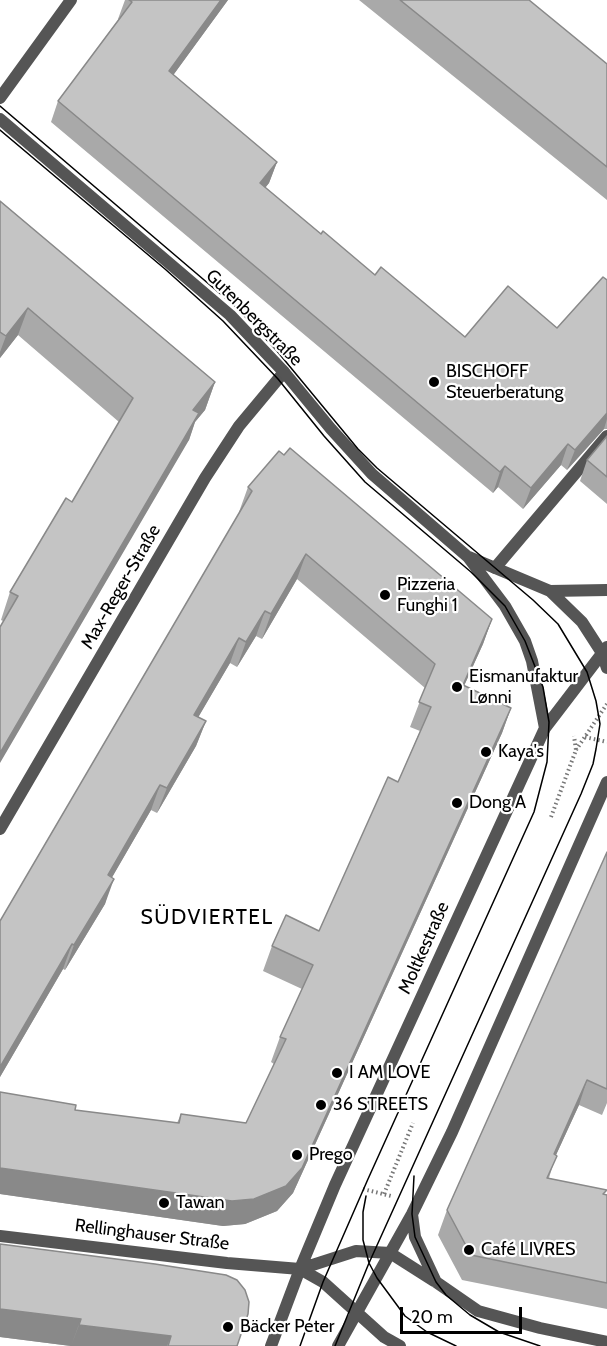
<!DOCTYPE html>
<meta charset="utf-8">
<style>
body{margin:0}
#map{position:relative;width:607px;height:1346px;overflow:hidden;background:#fff;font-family:Cabin,sans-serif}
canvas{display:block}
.scale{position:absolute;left:400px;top:1307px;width:122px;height:27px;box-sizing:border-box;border:3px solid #000;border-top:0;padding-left:8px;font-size:18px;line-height:21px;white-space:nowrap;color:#000;-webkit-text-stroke:4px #fff;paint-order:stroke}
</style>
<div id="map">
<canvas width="607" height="1346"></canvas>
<div class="scale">20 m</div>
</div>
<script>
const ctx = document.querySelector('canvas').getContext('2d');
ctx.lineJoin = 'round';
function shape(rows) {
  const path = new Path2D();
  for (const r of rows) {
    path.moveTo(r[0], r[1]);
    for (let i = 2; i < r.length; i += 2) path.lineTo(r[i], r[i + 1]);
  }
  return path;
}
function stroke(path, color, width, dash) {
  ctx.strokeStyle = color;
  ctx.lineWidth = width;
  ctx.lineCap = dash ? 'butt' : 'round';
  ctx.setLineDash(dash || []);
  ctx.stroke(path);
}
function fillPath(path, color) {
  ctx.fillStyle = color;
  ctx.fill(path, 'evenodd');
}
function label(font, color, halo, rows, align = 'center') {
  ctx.font = font + ' Cabin,sans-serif';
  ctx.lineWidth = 4.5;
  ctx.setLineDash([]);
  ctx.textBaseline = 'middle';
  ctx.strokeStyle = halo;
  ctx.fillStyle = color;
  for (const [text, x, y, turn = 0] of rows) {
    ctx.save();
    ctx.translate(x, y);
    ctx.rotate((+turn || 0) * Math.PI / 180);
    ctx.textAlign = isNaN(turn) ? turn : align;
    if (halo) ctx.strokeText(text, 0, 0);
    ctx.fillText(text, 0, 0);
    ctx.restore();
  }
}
stroke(shape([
 [585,737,607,742],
 [576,750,607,704],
 [551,817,576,750,574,736],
 [363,1189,391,1196],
 [384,1194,413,1123]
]), '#777', 4, [1.5, 3]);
stroke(shape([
 [495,568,607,436]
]), '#555', 12);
stroke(shape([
 [0,98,71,0],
 [0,829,205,478,239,426,284,372],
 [0,1236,227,1263,300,1269]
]), '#555', 12);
stroke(shape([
 [0,119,230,315,284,372,331,429,372,474,468,557,505,606,525,641,532,661,545,728],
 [469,557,550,591,582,622,602,653,607,668],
 [550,591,607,590],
 [412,1214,415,1237,436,1282,478,1311,540,1328,607,1342],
 [300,1269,356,1251,390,1253,434,1281],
 [300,1269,323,1282,384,1337,400,1346],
 [271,1346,300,1269,335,1185,545,728,607,647],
 [338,1346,412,1214,452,1132,607,782]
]), '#555', 12);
stroke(shape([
 [0,106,237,308,277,351,358,449,377,468,533,600,558,624,587,672,596,701,600,724,596,749,593,764,581,794,369,1263,335,1346],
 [0,130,165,269,223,321,278,379,324,436,365,482,471,572,505,606,525,641,543,687,549,722,548,743,547,762,534,812,368,1179,323,1282,300,1346],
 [414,1176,412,1214,415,1237,436,1282,446,1295,470,1315,499,1332,540,1346],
 [366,1196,363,1212,363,1240,369,1263,377,1278,405,1316,427,1332,456,1346]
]), '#000', 1.5);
fillPath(shape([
 [125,0,228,0,173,75,277,162,269,183,265,188,321,234,375,275,465,337,557,328,607,280,607,429,604,429,567,470,561,465,523,509,498,487,493,493,51,122,58,101,119,19,118,19],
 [359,0,529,0,607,64,607,200],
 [0,201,215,382,205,410,195,422,189,440,3,621,1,620,10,592,72,502,119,422,18,335,0,358],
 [607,436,607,504,580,481,587,460],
 [248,487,492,619,483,644,464,686,511,708,502,733,293,1193,277,1211,245,1224,223,1226,0,1194,0,1092,75,1110,177,1123,181,1114,246,1123,274,1064,271,1062,280,1037,302,989,263,971,272,946,319,931,398,782,420,731,410,727,425,688,297,579,262,639,256,636,237,667,230,663,198,717,206,721,196,746,157,813,151,810,112,877,105,904,65,970,63,969,0,1077,0,921,240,512,239,512],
 [607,852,607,1103,602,1115,579,1105,556,1155,549,1178,607,1195,607,1309,462,1280,438,1235,447,1210],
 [0,1244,237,1346,71,1346,0,1337]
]), '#a9a9a9');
fillPath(shape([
 [221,0,228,0,161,92,169,71],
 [277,162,269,183,252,204,260,183],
 [28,308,18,335,0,358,0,352,6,336],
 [215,382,205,410,195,422,189,440,0,763,0,753,193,410],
 [607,413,607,419,604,429,567,470,575,450],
 [568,444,561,465,523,509,531,488],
 [505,466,498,487,493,493,500,472],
 [306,554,297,579,262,639,271,614],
 [265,611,256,636,237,667,246,642],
 [492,619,483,644,453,710,463,685],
 [239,638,230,663,185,740,194,715],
 [511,708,502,733,293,1193,277,1211,245,1224,223,1226,0,1194,0,1168,232,1201],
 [206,721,196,746,157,813,167,788],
 [160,785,151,810,99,900,108,875],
 [114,879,105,904,65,970,74,945],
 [72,944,63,969,0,1077,0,1067],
 [587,1080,579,1105,545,1179,554,1154],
 [0,1309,81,1319,71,1346,0,1337],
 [79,1325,171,1336,167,1346,71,1346]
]), '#898989');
const building = shape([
 [129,0,221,0,169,71,277,162,260,183,321,234,323,231,375,275,381,267,465,337,508,286,557,328,603,277,607,280,607,413,575,450,568,444,531,488,505,466,500,472,58,101,132,2,129,0],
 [400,0,529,0,607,64,607,167,400,0],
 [0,201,215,382,193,410,199,413,0,753,0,627,18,596,10,592,66,498,72,502,133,398,28,308,6,336,0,332,0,201],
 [607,436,607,477,587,460,607,436],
 [290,448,492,619,463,685,511,708,302,1168,286,1186,254,1199,232,1201,0,1168,0,1092,76,1105,75,1110,179,1123,181,1114,246,1123,286,1039,280,1037,313,965,272,946,286,915,319,931,388,777,398,782,431,707,419,702,435,664,306,554,271,614,265,611,246,642,239,638,194,715,206,721,167,788,160,785,108,875,114,879,74,945,72,944,0,1067,0,921,252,491,248,487,279,451,284,455,290,448],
 [607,852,607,1089,587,1080,554,1154,557,1156,547,1178,607,1190,603,1194,607,1195,607,1283,471,1255,447,1210,607,852],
 [0,1244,155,1264,226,1275,237,1280,245,1290,249,1302,248,1314,237,1346,168,1346,171,1336,79,1325,81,1319,0,1309,0,1244]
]);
fillPath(building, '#c4c4c4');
stroke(building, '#898989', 1.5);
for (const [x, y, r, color] of [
 [434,382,6,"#000"],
 [385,595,6,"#000"],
 [457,687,6,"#000"],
 [486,752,6,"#000"],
 [457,803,6,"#000"],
 [337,1073,6,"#000"],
 [321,1105,6,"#000"],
 [297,1155,6,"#000"],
 [164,1203,6,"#000"],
 [469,1250,6,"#000"],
 [228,1327,6,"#000"]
]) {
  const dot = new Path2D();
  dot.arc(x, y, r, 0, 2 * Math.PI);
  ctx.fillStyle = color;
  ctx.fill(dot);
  stroke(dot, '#fff', 2);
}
label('18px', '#000', '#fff', [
 ["Gutenbergstraße",254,318,45],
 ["Max-Reger-Straße",121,587,-60],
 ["Moltkestraße",424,948,-66],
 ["Rellinghauser Straße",152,1235,7]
]);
label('18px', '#000', '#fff', [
 ["BISCHOFF",446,372],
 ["Steuerberatung",446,393],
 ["Pizzeria",397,585],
 ["Funghi 1",397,606],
 ["Eismanufaktur",469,677],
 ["Lønni",469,698],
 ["Kaya's",498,752],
 ["Dong A",469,803],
 ["I AM LOVE",349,1073],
 ["36 STREETS",333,1105],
 ["Prego",309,1155],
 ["Tawan",176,1203],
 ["Café LIVRES",481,1250],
 ["Bäcker Peter",240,1327]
], 'left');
ctx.letterSpacing = '1.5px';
label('21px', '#000', '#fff', [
 ["SÜDVIERTEL",207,918]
]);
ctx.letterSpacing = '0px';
</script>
